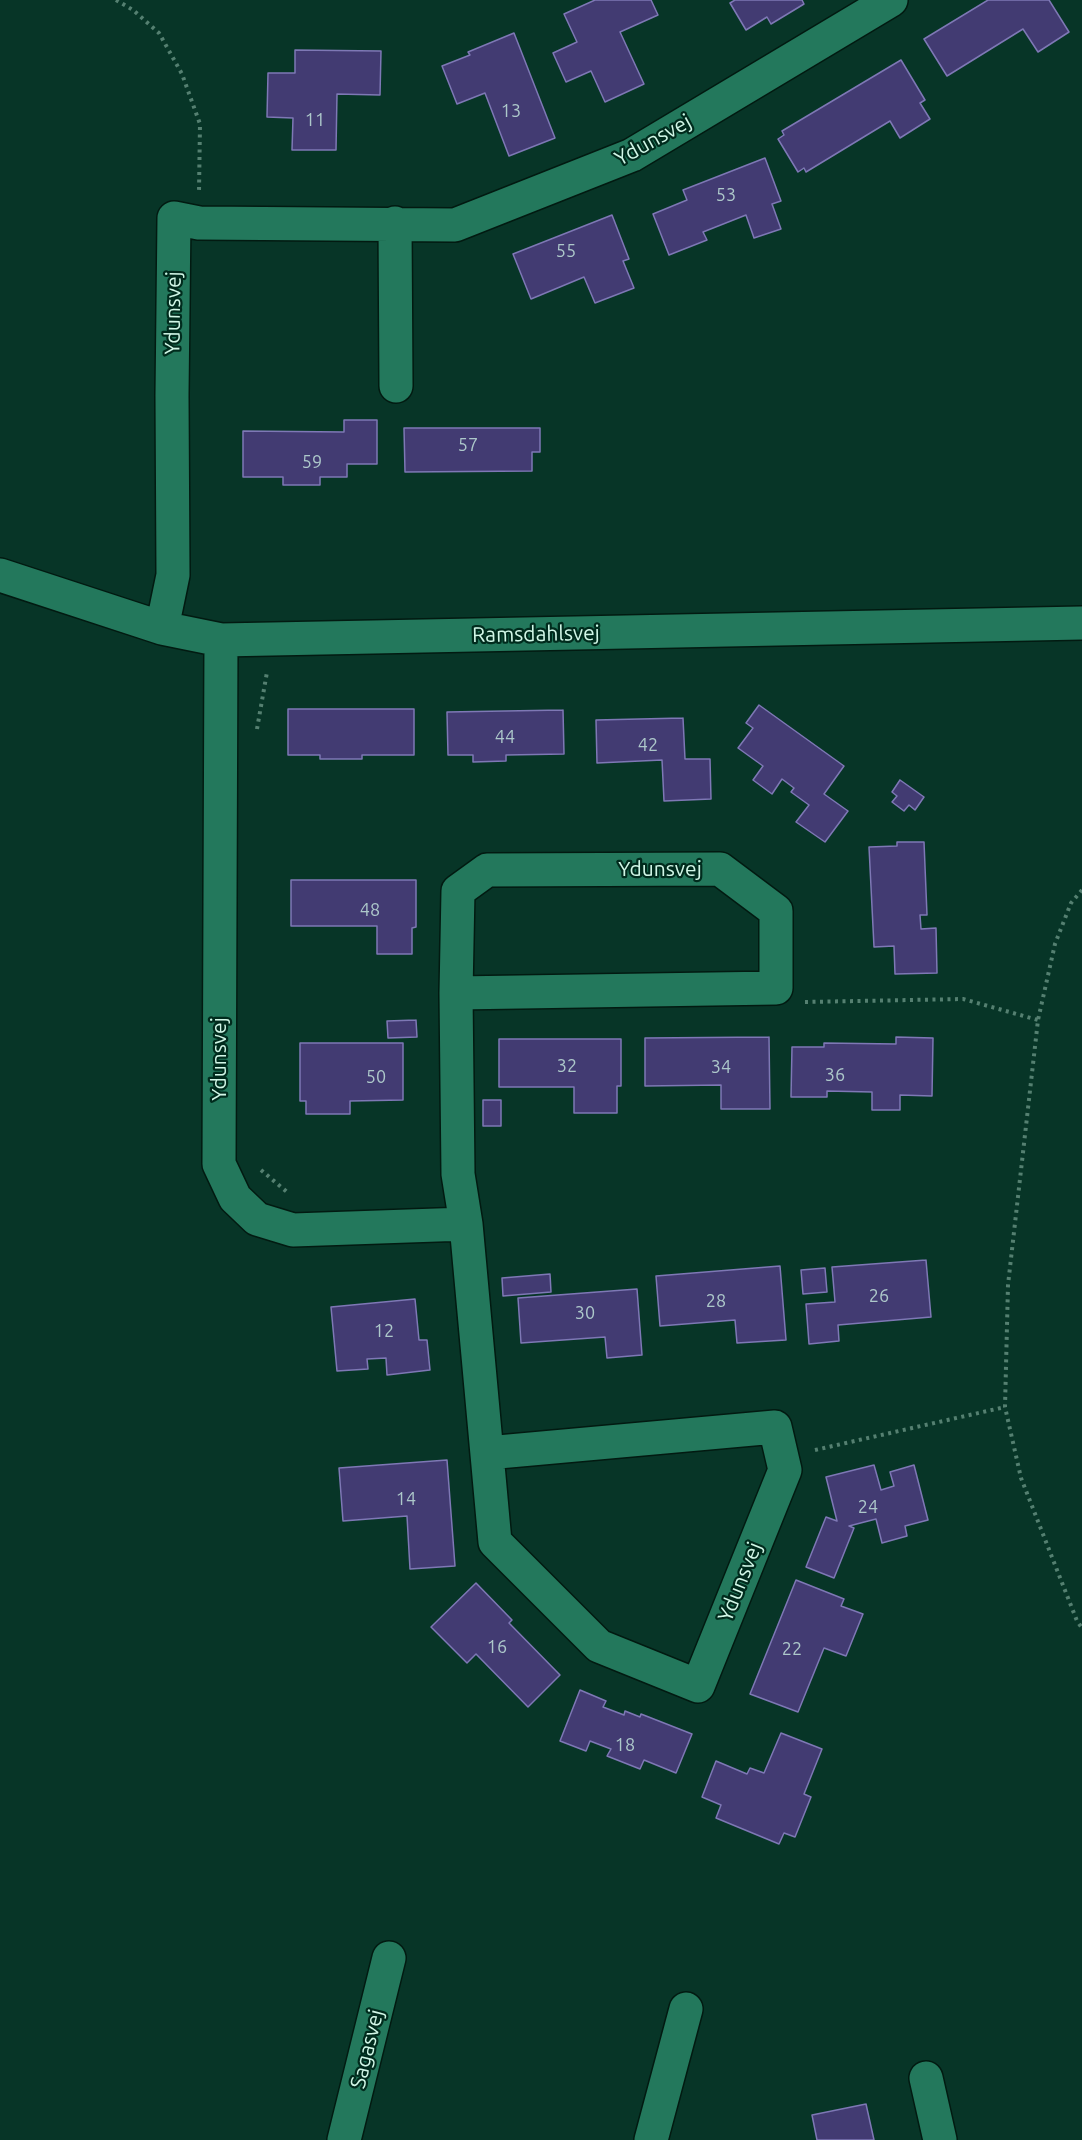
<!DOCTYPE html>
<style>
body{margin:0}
canvas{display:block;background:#073527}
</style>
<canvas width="1082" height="2140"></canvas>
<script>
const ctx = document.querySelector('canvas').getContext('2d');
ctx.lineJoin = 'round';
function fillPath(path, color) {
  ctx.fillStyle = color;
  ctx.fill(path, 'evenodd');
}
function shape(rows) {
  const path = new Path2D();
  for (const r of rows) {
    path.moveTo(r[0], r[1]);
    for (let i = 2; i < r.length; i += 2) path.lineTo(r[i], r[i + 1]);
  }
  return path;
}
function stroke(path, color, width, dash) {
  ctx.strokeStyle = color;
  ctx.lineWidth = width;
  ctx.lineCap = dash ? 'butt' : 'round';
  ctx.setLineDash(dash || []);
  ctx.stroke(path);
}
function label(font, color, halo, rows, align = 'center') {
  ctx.font = font + ' Ubuntu,sans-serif';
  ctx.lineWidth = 4.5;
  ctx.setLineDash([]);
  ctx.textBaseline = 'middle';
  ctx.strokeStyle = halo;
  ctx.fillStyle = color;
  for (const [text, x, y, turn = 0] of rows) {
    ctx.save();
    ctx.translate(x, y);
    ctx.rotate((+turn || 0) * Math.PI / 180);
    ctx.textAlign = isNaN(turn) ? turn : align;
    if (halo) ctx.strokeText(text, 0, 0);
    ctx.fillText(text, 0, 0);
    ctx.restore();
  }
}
const building = shape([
 [595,0,651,0,658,15,620,32,644,84,605,102,591,71,566,82,553,53,577,42,564,14,595,0],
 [735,0,802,0,804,4,771,24,767,17,746,30,730,3,735,0],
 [988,0,1049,0,1069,32,1038,52,1023,29,947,76,924,39,988,0],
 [514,33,555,138,509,156,485,93,457,104,442,66,470,55,468,52,514,33],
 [295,50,381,51,380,95,337,94,336,150,292,150,293,118,267,117,268,73,295,73,295,50],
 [901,60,925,100,920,103,930,119,900,138,890,121,806,172,804,168,798,172,778,139,784,135,782,131,901,60],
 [765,158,781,201,772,204,781,229,754,238,746,215,703,232,707,240,669,255,653,214,687,200,683,190,765,158],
 [612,215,629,259,623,261,634,288,595,303,584,277,531,299,513,254,612,215],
 [344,420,377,420,377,464,347,464,347,477,320,477,320,485,283,485,283,477,243,477,243,431,344,432,344,420],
 [404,428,540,428,540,452,532,452,532,471,405,472,404,428],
 [759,705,844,766,824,794,848,811,825,842,796,822,809,805,791,792,794,788,782,779,772,794,753,780,763,766,738,748,753,728,746,723,759,705],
 [288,709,414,709,414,755,362,755,362,759,320,759,320,755,288,755,288,709],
 [563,710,564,754,506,755,506,761,473,762,473,755,448,755,447,712,563,710],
 [683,718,685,759,710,759,711,799,664,801,662,760,597,763,596,720,683,718],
 [900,780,924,797,915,810,909,805,904,811,892,802,897,796,892,792,900,780],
 [897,842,924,842,927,915,920,915,921,929,936,928,937,973,895,974,894,946,874,947,869,847,897,846,897,842],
 [291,880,416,880,416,927,412,928,412,954,377,954,377,926,291,926,291,880],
 [416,1020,417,1037,388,1038,387,1021,416,1020],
 [769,1037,770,1109,721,1109,721,1085,645,1086,645,1038,769,1037],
 [896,1037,933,1038,932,1096,900,1095,900,1110,872,1110,872,1092,827,1091,827,1097,791,1097,792,1047,824,1047,824,1043,896,1044,896,1037],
 [499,1039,621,1039,621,1086,617,1086,617,1113,574,1113,574,1087,499,1087,499,1039],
 [300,1043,403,1043,403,1100,350,1101,350,1114,306,1114,306,1101,300,1101,300,1043],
 [483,1100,501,1100,501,1126,483,1126,483,1100],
 [926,1260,931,1317,838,1325,839,1341,809,1344,806,1304,835,1302,832,1267,926,1260],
 [780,1266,786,1340,737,1343,735,1320,660,1326,656,1276,780,1266],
 [825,1268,827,1292,803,1294,801,1270,825,1268],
 [550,1274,551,1292,503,1296,502,1278,550,1274],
 [637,1289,642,1355,607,1358,605,1337,521,1343,518,1298,637,1289],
 [415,1299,419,1340,427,1340,430,1370,387,1375,386,1358,367,1359,368,1369,337,1371,331,1307,415,1299],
 [447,1460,455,1566,410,1569,407,1516,343,1521,339,1468,447,1460],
 [874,1465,881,1490,894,1486,890,1472,914,1465,928,1520,905,1526,907,1536,882,1543,876,1519,849,1526,854,1528,834,1578,806,1567,826,1517,837,1521,826,1477,874,1465],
 [796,1580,844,1599,841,1606,863,1614,846,1656,824,1648,798,1712,750,1694,796,1580],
 [476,1583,512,1620,509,1623,560,1675,528,1707,476,1654,467,1663,431,1627,476,1583],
 [580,1690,606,1701,603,1707,624,1715,625,1711,640,1717,641,1714,692,1734,676,1773,644,1760,640,1769,607,1756,611,1749,590,1741,586,1751,560,1741,580,1690],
 [781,1733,822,1749,804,1794,811,1797,795,1837,784,1833,779,1844,716,1818,721,1805,702,1797,716,1761,747,1774,750,1768,764,1773,781,1733],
 [866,2104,874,2140,817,2140,812,2115,866,2104]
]);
fillPath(building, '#423b72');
stroke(building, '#7e78b5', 1.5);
const street = shape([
 [395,223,396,386],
 [0,575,162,628,221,640,1082,623],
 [162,628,173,575,172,395,174,218,199,223,455,225,632,155,891,0],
 [221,640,219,1164,235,1198,257,1219,293,1230,466,1224],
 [456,993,776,988,776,911,720,869,487,870,458,891,456,993,458,1174,466,1224,495,1542,599,1646,698,1686,785,1470,775,1427,487,1453],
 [926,2078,940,2140],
 [344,2140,389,1958],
 [651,2140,686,2009]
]);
stroke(street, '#021a11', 36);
stroke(shape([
 [116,0,133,10,159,33,182,74,200,124,199,191],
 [257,729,267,672],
 [1082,890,1071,903,1055,944,1038,1020,1008,1285,1005,1407,1021,1478,1077,1621,1082,1628],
 [805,1002,963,999,1038,1020],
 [261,1170,287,1192],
 [815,1450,1005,1407]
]), '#558071', 4, [3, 4.5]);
stroke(street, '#23785c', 33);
label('18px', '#adc8ca', null, [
 ["13",511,111],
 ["11",315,120],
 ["53",726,195],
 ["55",566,251],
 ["57",468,445],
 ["59",312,462],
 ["44",505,737],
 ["42",648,745],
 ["48",370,910],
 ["32",567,1066],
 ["34",721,1067],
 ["36",835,1075],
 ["50",376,1077],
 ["26",879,1296],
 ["28",716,1301],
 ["30",585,1313],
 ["12",384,1331],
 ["14",406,1499],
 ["24",868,1507],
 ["16",497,1647],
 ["22",792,1649],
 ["18",625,1745]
]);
label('21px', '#d1f7e7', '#002b1d', [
 ["Ydunsvej",653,140,-29],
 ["Ydunsvej",173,313,-89],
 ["Ramsdahlsvej",536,634,-1],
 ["Ydunsvej",660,869],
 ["Ydunsvej",219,1059,-90],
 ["Ydunsvej",740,1582,-68],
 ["Sagasvej",367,2049,-76]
]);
</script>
